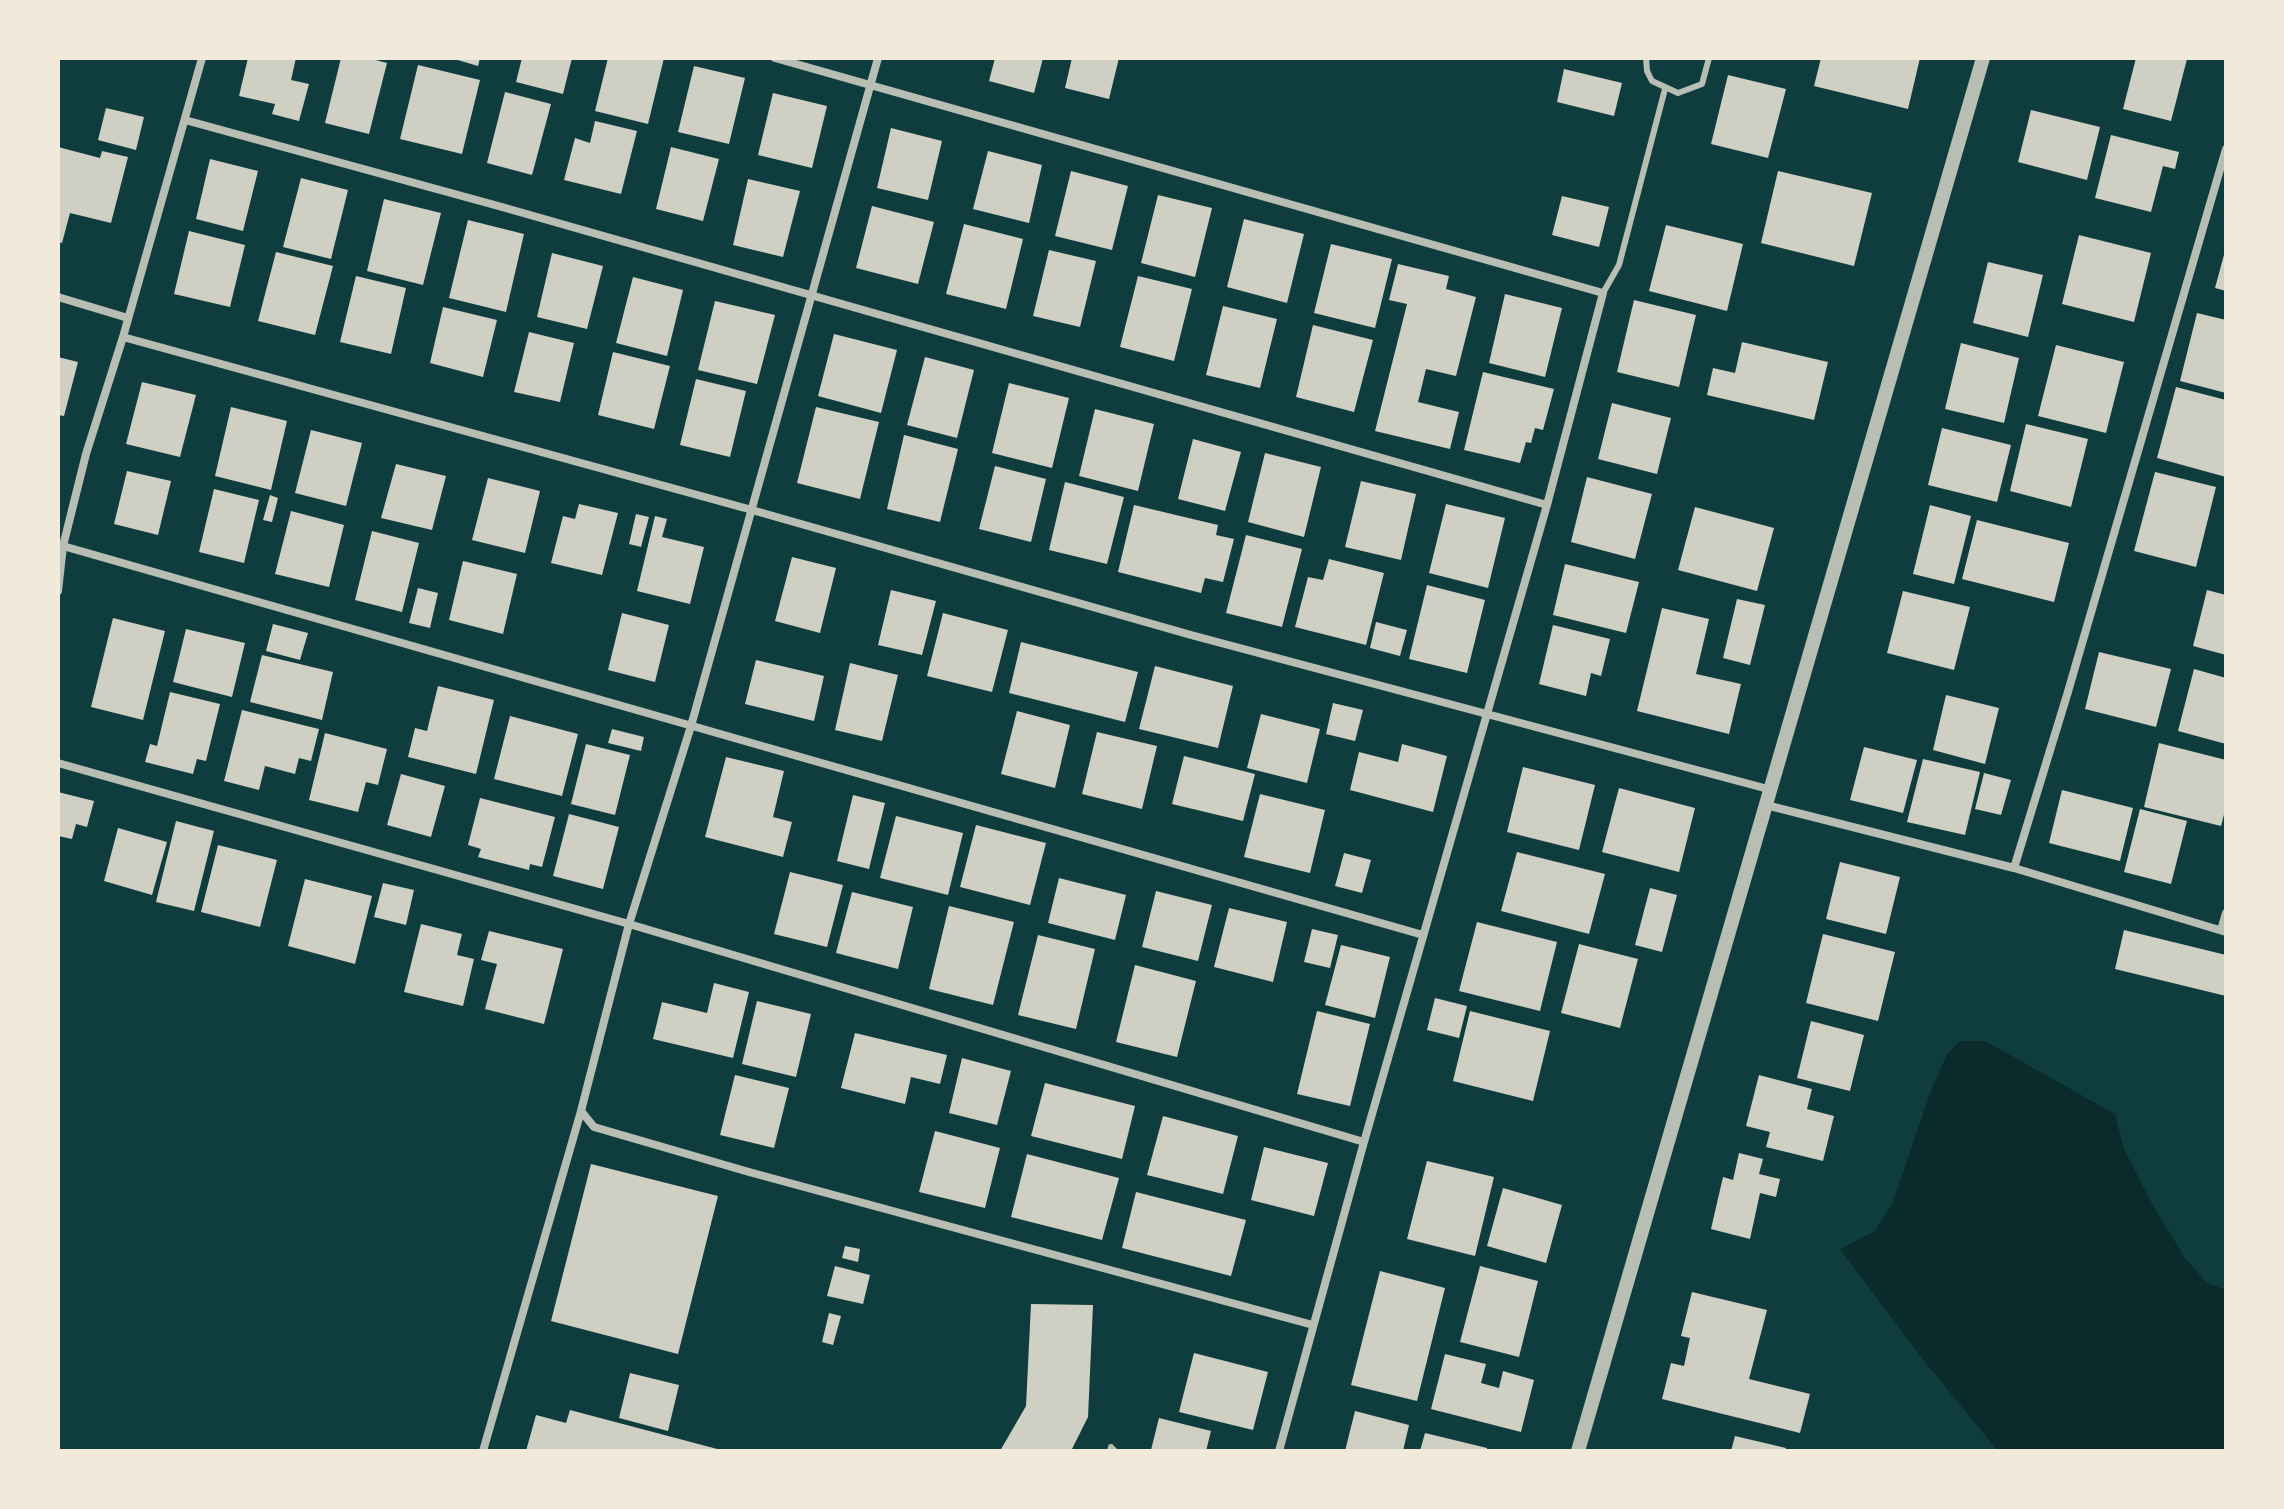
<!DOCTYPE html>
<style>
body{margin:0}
#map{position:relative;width:2284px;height:1509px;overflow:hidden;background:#0f3d3e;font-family:"DejaVu Sans",sans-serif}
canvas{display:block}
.frame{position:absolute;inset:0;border:60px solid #f1e9da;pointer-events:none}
</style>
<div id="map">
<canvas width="2284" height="1509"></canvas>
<div class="frame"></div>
</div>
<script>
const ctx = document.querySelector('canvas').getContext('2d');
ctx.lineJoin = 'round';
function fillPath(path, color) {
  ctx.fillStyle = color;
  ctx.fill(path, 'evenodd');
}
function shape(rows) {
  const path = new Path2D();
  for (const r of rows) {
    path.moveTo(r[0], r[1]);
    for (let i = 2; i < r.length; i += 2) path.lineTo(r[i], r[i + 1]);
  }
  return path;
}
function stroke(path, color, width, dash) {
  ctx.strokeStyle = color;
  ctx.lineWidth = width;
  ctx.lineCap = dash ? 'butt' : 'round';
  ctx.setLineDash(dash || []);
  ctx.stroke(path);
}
fillPath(shape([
 [1960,1041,1985,1041,2115,1114,2124,1149,2151,1202,2185,1258,2207,1283,2226,1290,2226,1451,1998,1451,1925,1362,1840,1249,1875,1231,1892,1204,1932,1088,1947,1054]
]), '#0a2a2b');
fillPath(shape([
 [248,58,296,58,291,80,309,84,299,121,272,114,275,104,239,96],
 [341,58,368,58,387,63,369,134,325,123],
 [451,58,480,58,478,66],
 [522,58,572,58,563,94,516,82],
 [608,58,664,58,648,124,595,111],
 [995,58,1043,58,1034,93,989,81],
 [1072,58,1119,58,1109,99,1065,88],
 [1821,58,1920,58,1908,109,1814,86],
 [2136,58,2187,59,2171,121,2123,109],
 [418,65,480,80,462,154,400,139],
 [694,66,745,78,729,144,678,132],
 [1564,69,1622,83,1614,116,1557,102],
 [1728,75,1786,89,1768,158,1711,144],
 [505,92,551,104,532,175,487,163],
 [773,93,827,106,812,168,758,155],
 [106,108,144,117,136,150,98,140],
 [2031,110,2100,127,2087,180,2018,162],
 [595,121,637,131,621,194,564,180,575,138,590,143],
 [891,128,942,141,928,200,877,188],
 [2111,135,2179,152,2175,169,2163,166,2151,212,2095,198],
 [58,147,100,158,102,151,128,157,111,223,70,213,62,243,58,242],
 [671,147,719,159,703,221,656,209],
 [988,151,1042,165,1029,223,973,209],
 [210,159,258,171,243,231,196,219],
 [1071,171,1128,186,1112,250,1055,236],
 [1778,171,1872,193,1854,266,1761,243],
 [301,178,348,190,331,259,283,247],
 [748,179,800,191,783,257,733,245],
 [1158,195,1212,208,1195,277,1141,263],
 [1562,196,1609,207,1599,247,1552,235],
 [384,199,441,213,423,285,367,271],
 [872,206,934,222,918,284,856,268],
 [1244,219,1304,234,1287,303,1227,287],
 [468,220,524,234,506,312,449,298],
 [964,224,1023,239,1006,309,946,294],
 [1666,225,1743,244,1727,311,1649,291],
 [189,231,245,245,230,307,174,294],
 [2079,235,2151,253,2134,322,2062,304],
 [1331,244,1392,259,1375,328,1314,313],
 [1049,250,1096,261,1080,327,1033,316],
 [2225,251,2226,251,2226,291,2215,288],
 [276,252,333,266,315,335,258,321],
 [552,253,603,266,587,329,537,317],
 [1988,262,2043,275,2028,337,1973,323],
 [1398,264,1449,276,1446,289,1476,297,1456,376,1426,369,1418,402,1459,412,1450,449,1375,431,1407,304,1389,300],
 [356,276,406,288,391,354,340,342],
 [1138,276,1192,289,1174,361,1120,347],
 [633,277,683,290,667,356,616,343],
 [1505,294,1562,308,1545,377,1489,363],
 [1634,300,1696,315,1679,387,1617,372],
 [715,301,775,315,757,384,698,370],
 [1223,306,1277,319,1260,388,1206,375],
 [443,307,497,320,483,377,430,363],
 [2197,313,2226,320,2226,393,2180,381],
 [1313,325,1373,340,1354,412,1296,397],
 [529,332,574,343,560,402,514,392],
 [834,334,897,350,881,413,818,396],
 [1742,342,1828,362,1814,420,1707,395,1713,368,1735,373],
 [1961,343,2019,358,2004,423,1945,409],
 [2056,345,2124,362,2106,433,2038,416],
 [613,352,670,366,654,429,598,415],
 [58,357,78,362,64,416,58,415],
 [925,357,974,370,957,438,907,425],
 [1483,372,1554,389,1543,430,1535,428,1531,443,1526,442,1520,463,1464,450],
 [696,379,746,391,730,457,680,445],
 [142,382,196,395,180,457,126,444],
 [1009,383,1069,398,1052,468,992,453],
 [2176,387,2226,400,2226,477,2157,458],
 [1612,403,1671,418,1657,474,1598,459],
 [231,407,287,421,271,490,215,476],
 [816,407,879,422,860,499,797,483],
 [1095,409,1154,424,1138,491,1079,476],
 [2026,424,2088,439,2071,507,2010,491],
 [1942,428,2011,445,1997,502,1928,485],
 [311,430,362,443,346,506,295,493],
 [904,435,958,449,940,522,887,509],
 [1193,439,1241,452,1225,511,1178,499],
 [1265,453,1321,467,1304,537,1248,522],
 [396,464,446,476,432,530,381,518],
 [995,466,1046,479,1031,542,979,529],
 [127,471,171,481,158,535,114,524],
 [2155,472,2216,487,2196,567,2134,551],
 [1587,477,1652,494,1635,559,1571,542],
 [488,478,540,491,525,553,472,540],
 [1361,481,1416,494,1401,560,1345,547],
 [1065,482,1124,497,1107,564,1049,550],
 [214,489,259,500,244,563,199,552],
 [270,495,278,498,272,522,263,520],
 [579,504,618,513,602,575,551,563,563,516,575,519],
 [1446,504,1505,518,1488,588,1429,573],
 [1134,505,1218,525,1216,535,1234,539,1223,582,1205,578,1201,593,1118,572],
 [1930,505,1971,516,1954,584,1913,574],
 [1695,507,1774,528,1757,591,1678,570],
 [291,511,344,525,329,587,275,574],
 [636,514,649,517,641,547,629,544],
 [655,516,667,519,662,537,704,547,690,604,637,591],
 [1977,520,2069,543,2054,602,1962,579],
 [372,531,419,543,402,612,355,600],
 [1246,535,1302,549,1282,627,1226,613],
 [792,557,836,568,820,633,775,621],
 [1329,559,1384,573,1366,645,1295,627,1308,577,1323,580],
 [463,561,517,574,503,634,449,620],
 [1565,564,1639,582,1626,633,1553,615],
 [1427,585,1485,600,1467,673,1409,659],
 [418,588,438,593,430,628,409,623],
 [891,590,936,601,922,655,878,645],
 [2207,590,2226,595,2226,655,2193,646],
 [1903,591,1970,607,1954,670,1887,653],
 [1737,599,1765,605,1750,665,1723,658],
 [1662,608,1709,619,1696,674,1741,684,1729,734,1637,711],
 [622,613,669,625,655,682,608,670],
 [943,613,1008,630,992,692,927,676],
 [113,618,165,631,143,720,91,707],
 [1376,622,1407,630,1400,656,1370,648],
 [273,624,308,633,300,660,266,651],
 [1553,625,1610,639,1601,676,1591,673,1586,696,1539,684],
 [186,629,245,643,232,697,173,682],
 [1021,642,1138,672,1125,722,1009,693],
 [2099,652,2171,669,2156,727,2085,709],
 [262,655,333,672,322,720,250,702],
 [756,660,824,676,814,721,745,704],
 [850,663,898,675,882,741,835,730],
 [1155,666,1233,686,1218,748,1139,729],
 [2194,669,2226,678,2226,744,2178,731],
 [438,686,494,700,476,774,408,757,415,728,427,731],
 [170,692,220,704,206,761,197,759,193,774,145,762,150,744,157,746],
 [1946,695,1999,708,1985,764,1933,750],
 [1333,703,1363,710,1355,741,1326,734],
 [242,710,319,729,311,761,299,758,295,774,265,766,259,790,224,781],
 [1017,711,1070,725,1055,788,1001,774],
 [1261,714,1320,729,1307,783,1247,768],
 [510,716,578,734,562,796,494,779],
 [612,729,644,737,641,751,608,743],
 [1097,732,1157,746,1142,809,1082,794],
 [325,733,387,749,378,785,366,782,358,812,309,800],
 [2159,743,2226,760,2226,807,2221,826,2144,807],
 [586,744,630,755,615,815,571,804],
 [1402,744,1447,756,1433,812,1350,790,1359,752,1398,762],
 [1864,747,1917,760,1903,813,1850,800],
 [1184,756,1255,774,1243,821,1172,804],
 [726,757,784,771,773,817,792,822,783,857,705,837],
 [1923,759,1980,772,1965,835,1907,822],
 [1523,767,1595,785,1579,850,1507,832],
 [1984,773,2011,780,2001,815,1975,809],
 [401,774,445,786,431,837,387,825],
 [1619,788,1695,808,1679,872,1602,852],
 [2062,790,2133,808,2120,861,2049,843],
 [58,792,94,801,87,827,76,824,72,839,58,836],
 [1260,794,1325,810,1310,873,1244,857],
 [853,795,885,803,869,869,837,861],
 [480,798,555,817,542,867,530,864,529,870,478,857,481,849,468,845],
 [2140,809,2187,821,2171,884,2124,872],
 [569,814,619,827,603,889,553,876],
 [896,816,963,833,948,895,880,878],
 [176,821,214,831,194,911,156,902],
 [976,825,1046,843,1030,905,960,887],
 [118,828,167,842,152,895,104,881],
 [218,845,277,860,260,927,201,912],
 [1517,852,1605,874,1589,934,1501,911],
 [1344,853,1371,860,1362,893,1335,886],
 [1840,862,1900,877,1886,934,1826,919],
 [790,872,843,885,827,947,774,934],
 [1059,878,1126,895,1115,940,1048,923],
 [305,879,372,896,355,964,288,946],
 [383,883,414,890,406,925,374,917],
 [1650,888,1677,895,1662,952,1635,945],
 [1156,891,1212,905,1198,961,1142,947],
 [852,892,913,907,898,969,836,953],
 [949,906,1014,922,993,1005,929,989],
 [1229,908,1287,922,1273,982,1214,967],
 [1477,922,1557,942,1540,1011,1459,991],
 [421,924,462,934,457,955,474,959,463,1006,404,992],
 [1312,929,1338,935,1330,968,1304,962],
 [2124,930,2226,955,2226,996,2115,969],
 [489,931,563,949,544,1024,485,1009,497,964,481,960],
 [1823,934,1895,952,1878,1021,1806,1003],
 [1038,935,1095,949,1076,1029,1018,1015],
 [1579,944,1638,959,1620,1028,1561,1013],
 [1341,945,1390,957,1375,1018,1325,1005],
 [1135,965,1196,981,1177,1057,1116,1042],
 [714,983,749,992,733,1058,653,1039,662,1002,707,1013],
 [1435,998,1467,1006,1459,1038,1427,1030],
 [757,1001,811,1014,796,1077,742,1064],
 [1317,1011,1370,1024,1350,1106,1297,1094],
 [1470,1011,1550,1031,1533,1101,1453,1081],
 [1811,1021,1864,1035,1850,1091,1797,1078],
 [855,1033,947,1055,940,1084,911,1077,905,1104,841,1088],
 [962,1058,1011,1071,997,1125,949,1113],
 [735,1075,789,1088,774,1148,720,1135],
 [1759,1075,1812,1089,1807,1109,1834,1116,1823,1161,1766,1147,1770,1132,1746,1126],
 [1045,1083,1135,1106,1122,1159,1031,1136],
 [1163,1116,1238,1136,1223,1194,1147,1175],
 [935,1131,1000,1148,985,1208,919,1192],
 [1264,1147,1328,1163,1314,1216,1251,1200],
 [1739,1153,1763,1159,1759,1174,1780,1179,1776,1197,1760,1193,1750,1239,1711,1229,1723,1177,1733,1180],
 [1027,1154,1119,1178,1102,1240,1011,1217],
 [1427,1161,1494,1177,1475,1256,1407,1239],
 [591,1164,718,1196,678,1354,551,1321],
 [1503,1188,1562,1205,1546,1263,1487,1246],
 [1136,1192,1246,1220,1231,1276,1122,1248],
 [845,1246,860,1249,858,1262,842,1258],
 [835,1266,870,1275,863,1304,827,1296],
 [1480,1266,1538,1281,1519,1357,1460,1342],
 [1380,1271,1445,1288,1417,1401,1351,1385],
 [1692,1292,1767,1310,1749,1379,1810,1394,1800,1433,1662,1399,1671,1363,1684,1366,1690,1338,1681,1336],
 [1031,1304,1093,1305,1088,1417,1071,1451,1000,1451,1026,1406],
 [829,1313,841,1316,833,1345,822,1342],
 [1194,1353,1268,1372,1253,1430,1179,1412],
 [1445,1354,1486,1364,1481,1383,1499,1388,1503,1371,1534,1380,1521,1432,1431,1409],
 [630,1373,679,1385,668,1431,619,1418],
 [570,1410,721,1450,721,1451,526,1451,536,1415,566,1423],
 [1355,1411,1409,1425,1403,1451,1345,1451],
 [1159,1418,1211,1431,1206,1451,1151,1450],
 [1425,1433,1487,1448,1487,1451,1420,1451],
 [1735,1436,1786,1448,1785,1451,1731,1451]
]), '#cfcfc3');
stroke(shape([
 [1646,58,1647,71,1652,81,1678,93,1702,84,1709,58],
 [1603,293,1619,265,1665,89],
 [1110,1451,1111,1447,1115,1451]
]), '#b8beb3', 6);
stroke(shape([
 [775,58,1603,293,1547,505,1364,1142,1279,1451],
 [878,58,691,726,629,924,581,1111,594,1127,749,1172,1313,1325],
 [185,120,502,207,1547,505],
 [58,297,128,318],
 [123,337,752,510,1191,635,1768,789],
 [63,546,1423,935],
 [58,591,63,546,86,454,123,337,202,58],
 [58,763,629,924,1364,1142],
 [1766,805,2014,868,2226,932],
 [2014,868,2067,695,2226,149],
 [2221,930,2226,913],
 [483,1451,581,1111]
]), '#b8beb3', 8);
stroke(shape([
 [1578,1451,1983,58]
]), '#b8beb3', 14);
</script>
